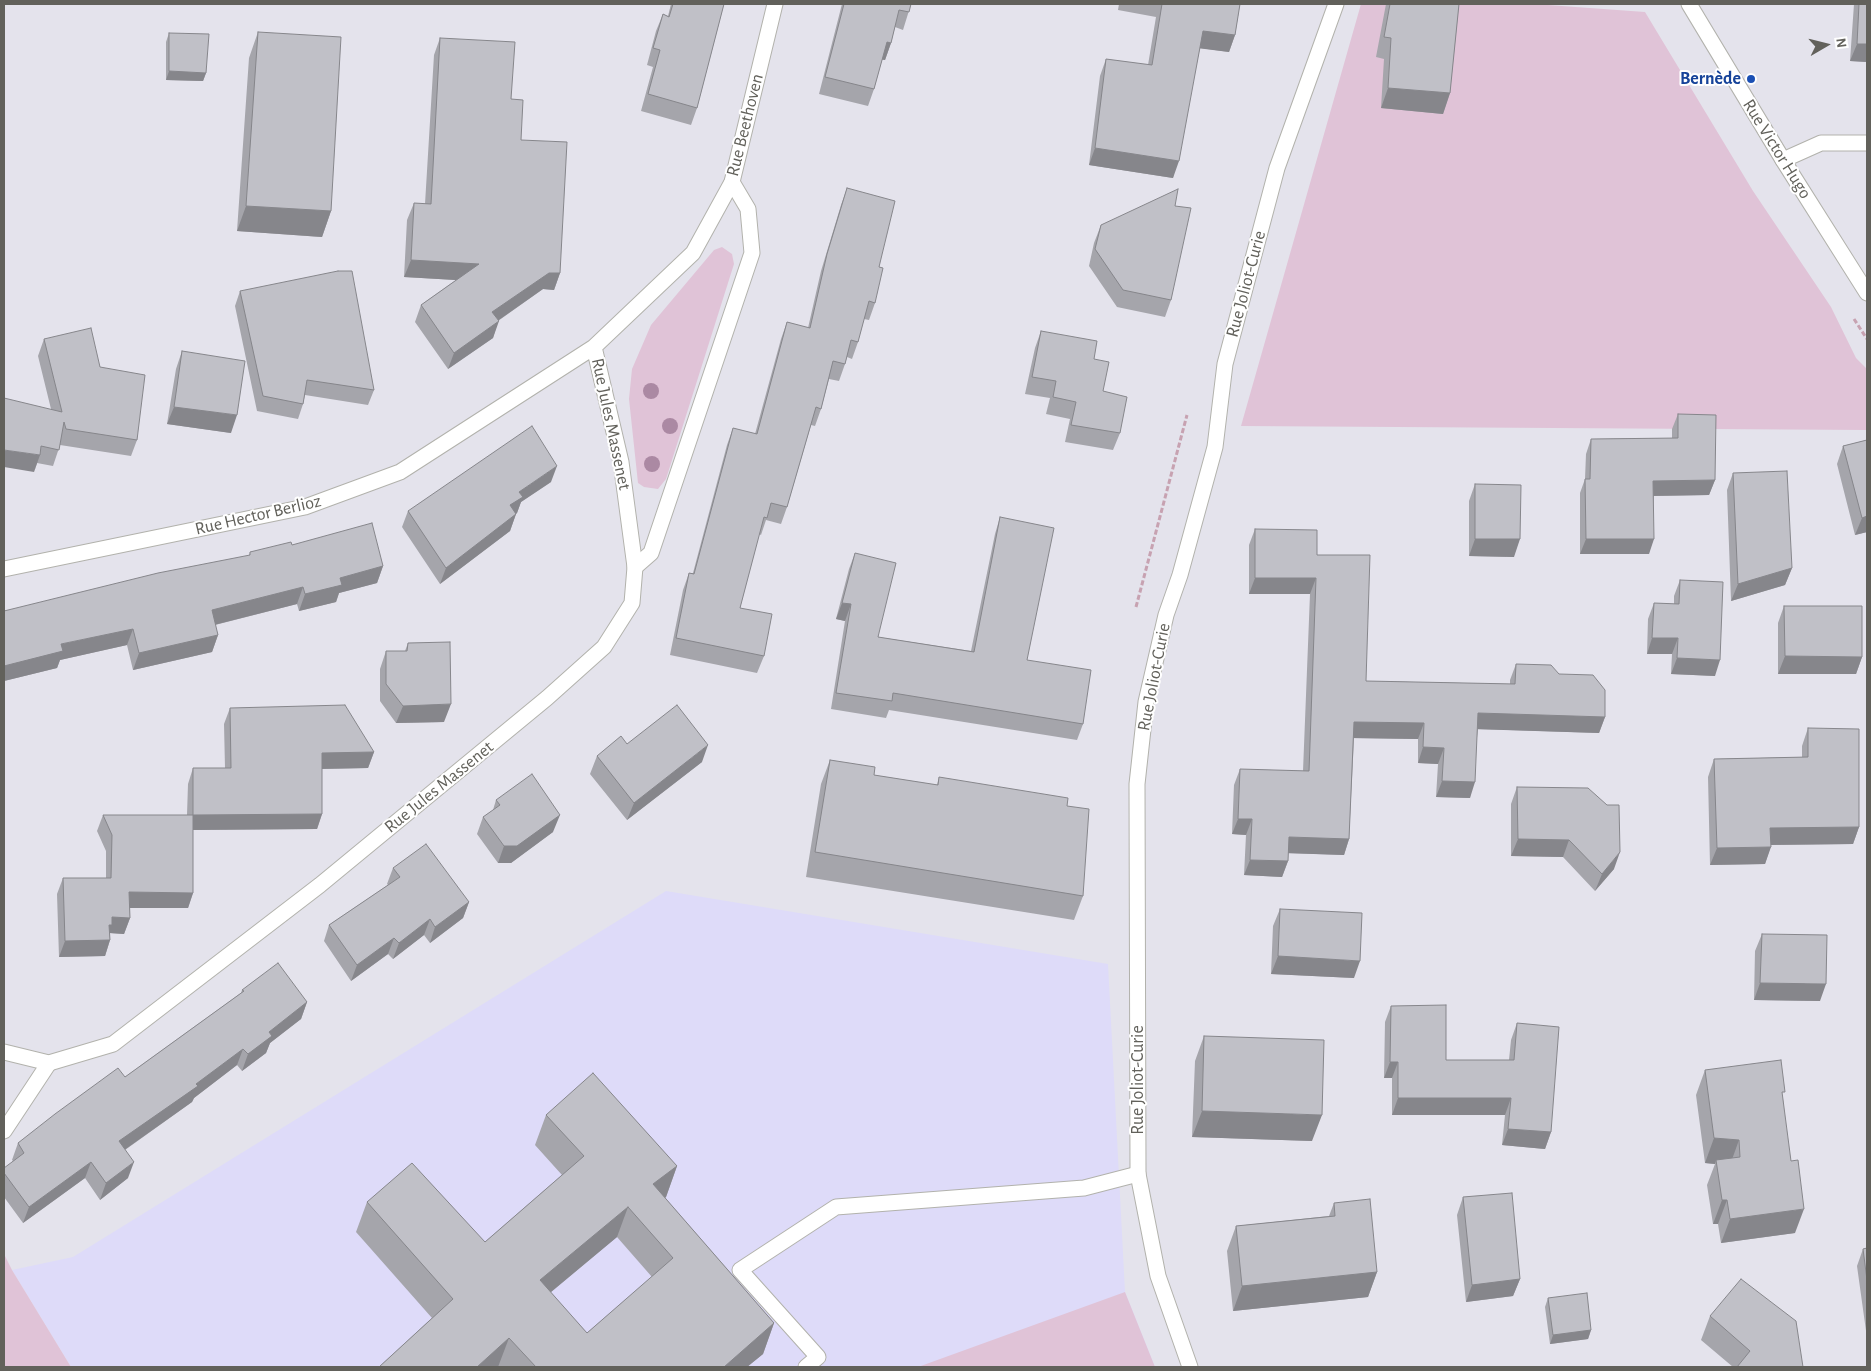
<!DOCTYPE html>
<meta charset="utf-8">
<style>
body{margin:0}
#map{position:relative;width:1871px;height:1371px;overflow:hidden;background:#e4e3ec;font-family:"Alegreya Sans",sans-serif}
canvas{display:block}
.frame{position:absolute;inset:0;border:5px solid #62615b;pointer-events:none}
.north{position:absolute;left:1801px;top:20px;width:50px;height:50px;-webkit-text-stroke:4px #fff;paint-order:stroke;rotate:82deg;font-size:14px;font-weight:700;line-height:20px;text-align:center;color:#62615b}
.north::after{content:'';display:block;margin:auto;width:18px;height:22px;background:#62615b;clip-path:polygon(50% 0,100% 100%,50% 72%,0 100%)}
</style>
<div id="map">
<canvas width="1871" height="1371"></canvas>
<div class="frame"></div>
<div class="north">N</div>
</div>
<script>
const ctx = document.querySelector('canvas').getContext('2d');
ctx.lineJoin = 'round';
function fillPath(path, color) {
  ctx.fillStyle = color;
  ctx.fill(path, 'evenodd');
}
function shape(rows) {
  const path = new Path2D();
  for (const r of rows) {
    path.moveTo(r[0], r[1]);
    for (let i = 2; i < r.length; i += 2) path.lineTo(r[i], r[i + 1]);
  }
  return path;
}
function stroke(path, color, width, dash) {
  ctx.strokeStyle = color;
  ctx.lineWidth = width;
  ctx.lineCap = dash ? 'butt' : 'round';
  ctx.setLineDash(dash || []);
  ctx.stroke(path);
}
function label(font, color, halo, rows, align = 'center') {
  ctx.font = font + ' "Alegreya Sans",sans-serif';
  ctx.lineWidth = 4;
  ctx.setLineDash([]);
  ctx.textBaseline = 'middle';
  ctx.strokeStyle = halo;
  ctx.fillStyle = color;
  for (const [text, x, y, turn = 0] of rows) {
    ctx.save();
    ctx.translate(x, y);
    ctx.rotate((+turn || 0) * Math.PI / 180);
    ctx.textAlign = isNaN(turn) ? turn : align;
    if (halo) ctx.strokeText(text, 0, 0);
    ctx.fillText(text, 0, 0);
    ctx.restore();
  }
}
fillPath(shape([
 [666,891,1108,964,1125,1292,1155,1367,71,1367,12,1270,73,1257]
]), '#dedbf9');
fillPath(shape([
 [1361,4,1534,4,1645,12,1753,191,1831,307,1856,358,1867,369,1867,430,1241,426],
 [722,247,732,254,734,264,666,479,658,489,644,487,638,483,629,399,632,369,651,325,714,250],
 [4,1254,12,1270,71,1367,4,1367],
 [1125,1292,1155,1367,918,1367]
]), '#e0c3d7');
const lane = shape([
 [635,567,651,553,752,253,748,209,732,182],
 [4,1131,49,1063],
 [806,1367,818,1357,740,1270,836,1207,1084,1188,1138,1174]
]);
const street = shape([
 [1783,160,1821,143,1867,143],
 [4,569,305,507,400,472,594,347,693,253,732,182,775,4],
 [4,1052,49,1063,113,1044,320,885,547,698,604,647,632,603,635,567,621,462,594,347]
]);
const secondary = shape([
 [1689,4,1783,160,1867,293],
 [1190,1367,1158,1276,1138,1174,1137,784,1146,702,1166,615,1180,575,1215,447,1225,364,1277,168,1336,4]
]);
stroke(lane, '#b2b2ac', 17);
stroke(street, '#b2b2ac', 17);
stroke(secondary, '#b2b2ac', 17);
stroke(shape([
 [1854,319,1867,339],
 [1136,607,1187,415]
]), '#c7a2b1', 3, [5, 2.5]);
stroke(lane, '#fff', 15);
stroke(street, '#fff', 15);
stroke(secondary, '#fff', 15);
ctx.fillStyle = '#ab89a3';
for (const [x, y] of [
 [651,391],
 [670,426],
 [652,464]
]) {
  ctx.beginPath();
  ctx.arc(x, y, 8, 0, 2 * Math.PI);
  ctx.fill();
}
fillPath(shape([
 [671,4,724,4,697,108,691,125,641,111,653,67,647,65,656,31,663,14,668,16],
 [842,4,911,4,903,30,895,27,891,43,885,60,882,60,874,89,868,106,819,94],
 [1119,4,1240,4,1235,35,1229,52,1200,48,1173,178,1089,165,1100,76,1106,59,1148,65,1156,17,1118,10],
 [1386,4,1459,4,1450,93,1443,114,1381,108,1384,59,1376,57],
 [1854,4,1867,4,1867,62,1850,61],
 [258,32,331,211,322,237,237,231,249,58],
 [169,33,206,73,203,81,166,80,166,42],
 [440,38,511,99,521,140,560,273,554,290,543,289,498,321,493,338,448,369,415,322,421,305,456,280,404,277,407,220,414,203,425,204,434,55],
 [847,188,879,267,875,303,869,320,864,319,858,342,852,359,847,357,845,364,839,381,829,379,821,409,815,426,811,425,787,507,781,524,766,520,761,535,759,534,740,608,764,656,757,673,670,655,683,590,689,573,693,573,727,445,733,428,755,434,781,339,787,322,808,328,821,271,841,205],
 [1175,206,1171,300,1165,317,1117,307,1089,266,1094,243,1101,225],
 [240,291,374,390,368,405,305,395,303,404,298,419,257,411,235,306],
 [1041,331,1094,359,1103,391,1120,433,1113,450,1065,442,1070,419,1046,414,1050,398,1025,394,1035,348],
 [44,339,100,367,137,440,131,456,60,445,53,466,37,463,34,472,51,409,38,356],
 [182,351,231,433,167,424,176,369],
 [1678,414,1715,480,1709,495,1654,496,1649,554,1580,554,1580,493,1585,479,1586,454,1591,439,1672,438,1672,429],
 [1867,440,1867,532,1855,535,1837,464,1843,446],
 [1733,473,1792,568,1785,585,1731,601,1727,490],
 [551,482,521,502,517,513,516,514,510,531,440,584,402,527,408,511],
 [1475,484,1514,557,1469,556,1469,501],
 [1000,517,1027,660,1083,724,1077,740,889,710,886,718,831,709,845,621,836,619,849,569,855,553,878,637,971,651,995,534],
 [1255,529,1317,555,1366,681,1510,684,1510,680,1516,664,1559,674,1605,717,1599,733,1478,729,1470,798,1436,797,1438,764,1418,763,1418,739,1354,738,1349,839,1344,855,1288,853,1288,861,1282,877,1244,875,1246,835,1232,834,1234,785,1240,769,1303,771,1310,594,1249,594,1249,545],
 [292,545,383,566,377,583,339,593,336,602,299,611,297,604,215,625,218,635,212,652,133,670,127,645,60,660,57,668,4,681,249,556,250,552],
 [1680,580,1715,676,1671,674,1672,654,1647,654,1648,619,1654,603,1674,604,1674,596],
 [1784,606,1862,657,1856,674,1778,674,1778,623],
 [408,643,444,722,396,723,380,701,380,669,386,651,405,651],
 [230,708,374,752,368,768,322,769,322,814,317,829,193,830,193,893,188,908,130,908,130,918,124,934,110,933,110,940,105,956,59,957,57,894,63,878,106,878,106,851,97,831,103,815,187,815,188,784,193,768,225,768,224,724],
 [1808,728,1859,827,1853,844,1771,845,1765,864,1710,865,1708,777,1714,759,1802,757,1802,746],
 [627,744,702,762,627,820,590,774,597,756],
 [830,760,874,775,937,785,939,777,1067,806,1083,896,1074,920,806,877,821,784],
 [1517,787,1614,869,1595,891,1563,857,1511,856,1511,804],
 [496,800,553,832,511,863,498,863,477,834,483,817,493,810],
 [393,868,469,902,463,918,430,943,424,935,393,959,388,954,351,981,324,941,329,925,388,885,387,884],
 [1280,909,1354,978,1271,974,1273,926],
 [1762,934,1820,1001,1754,1000,1755,951],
 [242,990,307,1002,301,1019,270,1043,266,1053,242,1071,237,1065,194,1098,192,1102,125,1150,128,1178,100,1200,85,1178,23,1223,4,1197,4,1173,13,1161,12,1160,18,1143,125,1077,241,993],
 [1391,1006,1446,1060,1509,1060,1511,1040,1517,1023,1551,1132,1545,1149,1502,1145,1505,1115,1392,1115,1392,1078,1384,1078,1385,1022],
 [1204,1036,1312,1141,1192,1137,1195,1061],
 [1705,1070,1783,1099,1795,1233,1721,1243,1718,1224,1713,1224,1707,1185,1715,1164,1705,1163,1696,1095],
 [546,1115,677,1166,666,1197,665,1198,774,1323,763,1354,747,1367,379,1367,432,1318,356,1232,367,1202,485,1242,562,1175,535,1145],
 [617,1237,652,1277,587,1333,550,1293],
 [1463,1197,1520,1279,1513,1296,1466,1302,1457,1215],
 [1334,1203,1377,1272,1368,1297,1233,1311,1227,1251,1236,1226,1329,1216],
 [1867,1248,1867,1338,1857,1266,1863,1249],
 [1548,1298,1591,1330,1588,1339,1550,1344,1545,1307],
 [1710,1316,1803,1367,1733,1367,1701,1340]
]), '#a5a5ab');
fillPath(shape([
 [1203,31,1235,35,1229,52,1197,48],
 [887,42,891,43,885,60,881,59],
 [1857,44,1867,44,1867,62,1850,61],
 [169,71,206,73,203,81,166,80],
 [1388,88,1450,93,1443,114,1381,108],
 [1095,148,1179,161,1173,178,1089,165],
 [246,206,331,211,322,237,237,231],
 [411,260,479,264,473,281,404,277],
 [549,273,560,273,554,290,543,289,486,329,492,312],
 [499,321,493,338,448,369,454,353],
 [174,407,237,415,231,433,167,424],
 [4,450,40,455,34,472,4,467],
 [557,466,551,482,521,502,517,513,504,522,510,505,519,492],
 [1715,480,1709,495,1648,496,1653,481],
 [516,514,510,531,440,584,446,568],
 [1867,516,1867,532,1855,535,1862,518],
 [1475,539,1520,539,1514,557,1469,556],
 [1586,539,1654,539,1649,554,1580,554],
 [383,566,377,583,339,593,336,602,299,611,305,594,340,578],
 [1792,568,1785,585,1731,601,1738,584],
 [1255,578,1316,578,1310,594,1249,594],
 [303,587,297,604,206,627,212,610],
 [842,603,851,604,845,621,836,619],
 [133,629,127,645,60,660,57,668,4,681,4,666,61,644],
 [218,635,212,652,133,670,139,653],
 [1652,638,1678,638,1672,654,1647,654],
 [1785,656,1862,657,1856,674,1778,674],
 [1677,658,1720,660,1715,676,1671,674],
 [451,704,444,722,396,723,403,706],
 [1478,713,1605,717,1599,733,1472,729],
 [1354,722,1424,723,1418,739,1349,738],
 [708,745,702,762,627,820,634,803],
 [1423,747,1444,748,1438,764,1418,763],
 [374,752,368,768,316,769,322,753],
 [1442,781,1475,782,1470,798,1436,797],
 [322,814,317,829,188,830,193,815],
 [560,815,553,832,511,863,498,863,504,846],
 [1238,819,1252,819,1246,835,1232,834],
 [1859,827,1853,844,1764,845,1770,828],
 [1289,837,1349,839,1344,855,1283,853],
 [1518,839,1569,840,1563,857,1511,856],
 [1771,847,1765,864,1710,865,1717,848],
 [1620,852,1614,869,1595,891,1602,874],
 [1250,860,1288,861,1282,877,1244,875],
 [129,892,193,893,188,908,124,908],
 [469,902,463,918,430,943,435,927],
 [112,917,130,918,124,934,109,933,110,940,105,956,59,957,65,941],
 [430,919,424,935,393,959,399,943],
 [394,938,388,954,351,981,357,965],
 [1278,956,1360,961,1354,978,1271,974],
 [1760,983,1826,984,1820,1001,1754,1000],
 [307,1002,301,1019,270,1043,266,1053,242,1071,248,1054,269,1032],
 [243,1049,237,1065,194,1098,192,1102,113,1158,119,1141],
 [1390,1062,1398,1062,1392,1078,1384,1078],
 [1398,1098,1511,1098,1505,1115,1392,1115],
 [1202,1111,1322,1115,1312,1141,1192,1137],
 [1508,1129,1551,1132,1545,1149,1502,1145],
 [1714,1138,1739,1140,1730,1165,1716,1160,1715,1164,1705,1163],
 [91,1162,85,1178,23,1223,29,1207],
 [134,1162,128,1178,100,1200,106,1183],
 [677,1166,666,1197,642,1215,653,1184],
 [1722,1200,1727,1200,1718,1224,1713,1224],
 [628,1207,617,1237,528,1311,540,1280],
 [1804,1209,1795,1233,1721,1243,1730,1219],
 [1377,1272,1368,1297,1233,1311,1242,1286],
 [1520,1279,1513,1296,1466,1302,1472,1285],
 [774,1323,763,1354,747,1367,724,1367],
 [1591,1330,1588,1339,1550,1344,1553,1335],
 [509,1338,498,1367,477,1367]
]), '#86868b');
const building = shape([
 [673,4,724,4,697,108,648,94,660,50,653,48,663,14,669,17,673,4],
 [844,4,911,4,909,12,899,10,891,43,887,42,874,89,825,77,844,4],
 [1162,4,1240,4,1235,35,1203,31,1179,161,1095,148,1106,59,1152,65,1162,4],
 [1390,4,1459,4,1450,93,1388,88,1391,38,1384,37,1390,4],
 [1859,4,1867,4,1867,44,1857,44,1859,4],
 [258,32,341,37,331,211,246,206,258,32],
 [169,33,209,34,206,73,169,71,169,33],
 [440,38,515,42,511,99,523,100,521,140,567,142,560,273,549,273,492,312,499,321,454,353,421,305,479,264,411,260,414,203,431,204,440,38],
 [847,188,895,201,879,267,883,268,875,303,869,301,858,342,851,340,845,364,833,361,821,409,816,407,787,507,771,503,767,518,764,517,740,608,772,614,764,656,676,638,689,573,694,574,733,428,757,434,787,322,810,328,827,254,847,188],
 [1178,189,1175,206,1191,208,1171,300,1123,290,1095,249,1101,225,1178,189],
 [338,271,352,271,374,390,307,380,303,404,263,396,240,291,338,271],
 [91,328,100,367,145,375,137,440,66,429,64,422,59,450,41,446,40,455,4,450,4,398,62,412,44,339,91,328],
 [1041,331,1097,341,1094,359,1109,362,1103,391,1127,397,1120,433,1071,425,1076,402,1053,397,1056,381,1032,377,1041,331],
 [182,351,245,361,237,415,174,407,182,351],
 [1678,414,1716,415,1715,480,1653,481,1654,539,1586,539,1585,479,1590,479,1591,439,1678,438,1678,414],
 [532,426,557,466,519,492,523,497,510,505,516,514,446,568,408,511,532,426],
 [1867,440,1867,516,1862,518,1843,446,1867,440],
 [1787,471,1792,568,1738,584,1733,473,1787,471],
 [1475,484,1521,485,1520,539,1475,539,1475,484],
 [1000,517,1054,528,1027,660,1091,670,1083,724,893,693,892,701,836,693,851,604,842,603,855,553,896,563,878,637,974,652,1000,517],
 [372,523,383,566,340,578,342,585,305,594,303,587,212,610,218,635,139,653,133,629,61,644,63,651,4,666,4,611,158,573,250,555,250,552,291,542,292,545,372,523],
 [1255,529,1317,530,1317,555,1370,555,1366,681,1515,684,1516,664,1551,665,1559,674,1593,675,1605,690,1605,717,1478,713,1475,782,1442,781,1444,748,1423,747,1424,723,1354,722,1349,839,1289,837,1288,861,1250,860,1252,819,1238,819,1240,769,1309,771,1316,578,1255,578,1255,529],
 [1680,580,1723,582,1720,660,1677,658,1678,638,1652,638,1654,603,1679,604,1680,580],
 [1784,606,1862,606,1862,657,1785,656,1784,606],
 [450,642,451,704,403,706,386,684,386,651,407,651,408,643,450,642],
 [345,705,374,752,322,753,322,814,193,815,193,893,129,892,130,918,112,917,112,925,109,925,110,940,65,941,63,878,111,878,112,835,103,815,193,815,193,768,231,768,230,708,345,705],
 [677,705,708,745,634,803,597,756,621,736,627,744,677,705],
 [1808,728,1859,729,1859,827,1770,828,1771,847,1717,848,1714,759,1808,757,1808,728],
 [830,760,875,767,874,775,938,785,939,777,1068,798,1067,806,1089,809,1083,896,815,852,830,760],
 [532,774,560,815,517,846,504,846,483,817,500,805,496,800,532,774],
 [1517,787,1588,788,1607,805,1619,805,1620,852,1602,874,1569,840,1518,839,1517,787],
 [426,844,469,902,435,927,430,919,399,943,394,938,357,965,329,925,400,877,393,868,426,844],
 [1280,909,1362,913,1360,961,1278,956,1280,909],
 [1762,934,1827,935,1826,984,1760,983,1762,934],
 [278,963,307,1002,269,1032,272,1036,248,1054,243,1049,196,1084,198,1086,119,1141,134,1162,106,1183,91,1162,29,1207,4,1173,4,1168,24,1153,18,1143,55,1114,118,1068,125,1077,244,991,242,990,278,963],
 [1446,1005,1446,1060,1514,1060,1517,1023,1559,1027,1551,1132,1508,1129,1511,1098,1398,1098,1398,1062,1390,1062,1391,1006,1446,1005],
 [1204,1036,1324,1040,1322,1115,1202,1111,1204,1036],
 [1781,1060,1785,1092,1782,1092,1791,1161,1798,1160,1804,1209,1730,1219,1727,1200,1722,1200,1716,1160,1740,1157,1739,1140,1714,1138,1705,1070,1781,1060],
 [593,1073,677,1166,653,1184,774,1323,724,1367,536,1367,509,1338,477,1367,379,1367,453,1299,367,1202,412,1163,485,1242,584,1156,546,1115,593,1073],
 [628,1207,673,1258,587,1333,540,1280,628,1207],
 [1512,1193,1520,1279,1472,1285,1463,1197,1512,1193],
 [1370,1199,1377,1272,1242,1286,1236,1226,1335,1216,1334,1203,1370,1199],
 [1867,1248,1867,1280,1863,1249,1867,1248],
 [1741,1279,1796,1321,1803,1367,1737,1367,1750,1351,1710,1316,1741,1279],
 [1587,1293,1591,1330,1553,1335,1548,1298,1587,1293]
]);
fillPath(building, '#c0c0c7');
stroke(building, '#86868b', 1);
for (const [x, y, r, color] of [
 [1751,79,5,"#1a4fb4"]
]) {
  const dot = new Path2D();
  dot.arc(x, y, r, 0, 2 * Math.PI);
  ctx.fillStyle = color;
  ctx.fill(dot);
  stroke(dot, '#fff', 2);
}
label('bold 18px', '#164399', '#fff', [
 ["Bernède",1741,79]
], 'right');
label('18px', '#62615b', '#fff', [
 ["Rue Beethoven",745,125,-76],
 ["Rue Victor Hugo",1777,149,58],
 ["Rue Joliot-Curie",1246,284,-75],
 ["Rue Jules Massenet",611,424,78],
 ["Rue Hector Berlioz",258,515,-13],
 ["Rue Joliot-Curie",1154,677,-79],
 ["Rue Jules Massenet",439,787,-39],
 ["Rue Joliot-Curie",1138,1080,-90]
]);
</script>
